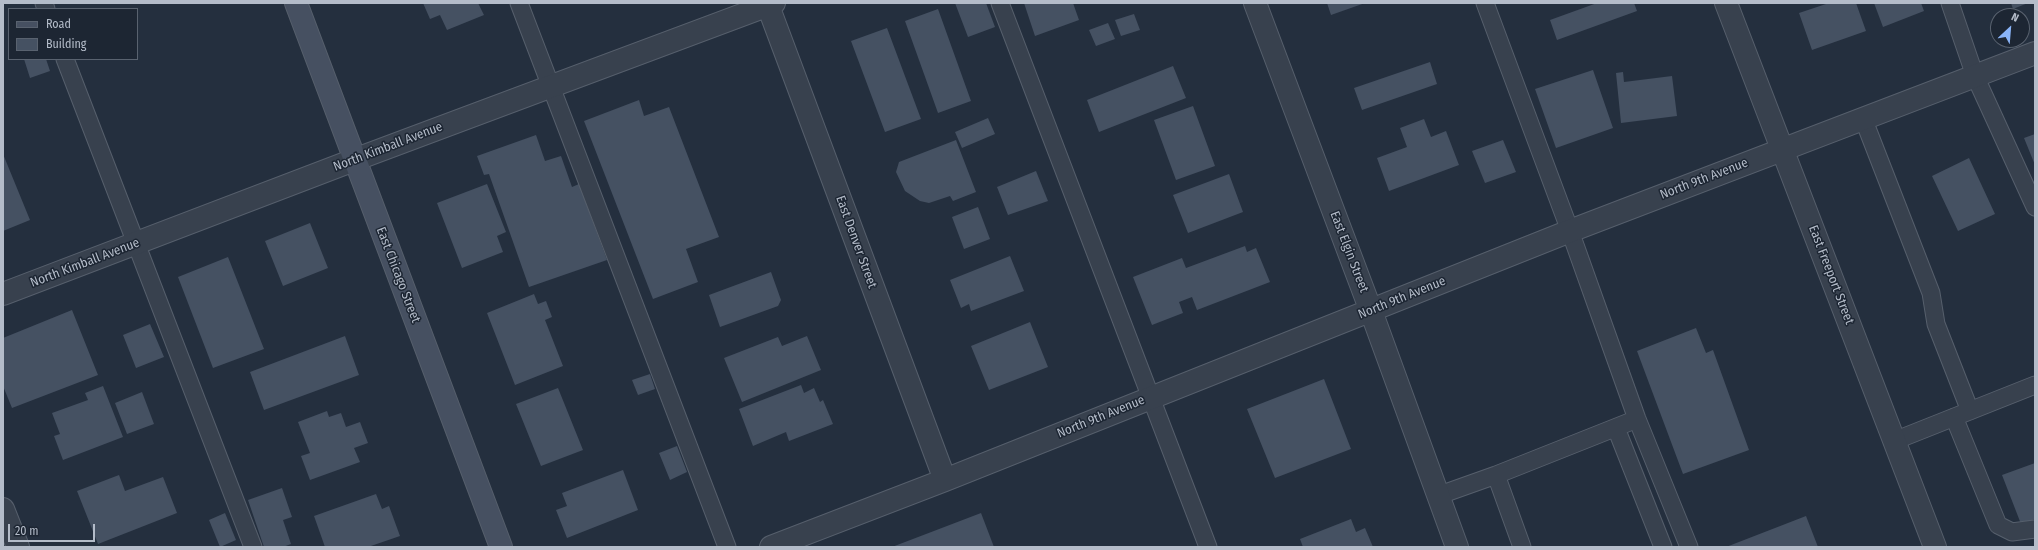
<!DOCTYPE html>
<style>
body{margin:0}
#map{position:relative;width:2038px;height:550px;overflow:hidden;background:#242f3e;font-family:"Fira Sans Condensed",sans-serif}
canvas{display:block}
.frame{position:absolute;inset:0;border:4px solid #b4bcc9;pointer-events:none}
.legend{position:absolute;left:8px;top:8px;width:130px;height:52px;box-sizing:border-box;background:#1d2633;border:1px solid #59626f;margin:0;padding:5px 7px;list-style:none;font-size:12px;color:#b4bcc9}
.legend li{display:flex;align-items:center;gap:8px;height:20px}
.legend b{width:20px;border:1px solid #59626f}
.north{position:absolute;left:1990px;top:8px;width:40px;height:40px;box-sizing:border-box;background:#1d2633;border:1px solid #59626f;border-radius:50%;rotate:26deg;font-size:11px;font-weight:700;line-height:16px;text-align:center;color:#b4bcc9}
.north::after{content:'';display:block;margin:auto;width:14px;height:18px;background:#8ab4f8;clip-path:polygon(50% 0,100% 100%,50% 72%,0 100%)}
.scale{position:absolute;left:8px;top:524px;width:87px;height:18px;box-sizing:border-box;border:2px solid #b4bcc9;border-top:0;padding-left:5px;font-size:12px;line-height:14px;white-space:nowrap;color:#b4bcc9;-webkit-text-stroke:3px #1d2633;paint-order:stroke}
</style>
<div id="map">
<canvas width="2038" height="550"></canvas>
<div class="frame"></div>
<ul class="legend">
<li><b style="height:5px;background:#465061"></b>Road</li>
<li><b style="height:11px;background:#455162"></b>Building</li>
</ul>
<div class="north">N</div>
<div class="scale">20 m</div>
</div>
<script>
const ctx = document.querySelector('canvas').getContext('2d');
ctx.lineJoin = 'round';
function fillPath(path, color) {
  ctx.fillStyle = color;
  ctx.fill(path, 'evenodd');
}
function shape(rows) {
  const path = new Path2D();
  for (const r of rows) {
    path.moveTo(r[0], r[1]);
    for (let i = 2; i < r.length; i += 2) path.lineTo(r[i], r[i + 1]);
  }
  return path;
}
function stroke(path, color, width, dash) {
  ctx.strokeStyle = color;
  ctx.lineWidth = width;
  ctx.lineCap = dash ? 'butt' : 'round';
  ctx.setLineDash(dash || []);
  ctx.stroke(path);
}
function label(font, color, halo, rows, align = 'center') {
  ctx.font = font + ' "Fira Sans Condensed",sans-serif';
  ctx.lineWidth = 3;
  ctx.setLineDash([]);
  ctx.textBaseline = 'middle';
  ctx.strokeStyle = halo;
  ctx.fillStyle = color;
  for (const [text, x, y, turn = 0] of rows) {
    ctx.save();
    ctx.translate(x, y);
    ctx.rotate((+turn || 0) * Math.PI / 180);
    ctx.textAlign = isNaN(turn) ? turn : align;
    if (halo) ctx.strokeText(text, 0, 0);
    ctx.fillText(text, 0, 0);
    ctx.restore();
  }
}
fillPath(shape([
 [423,3,478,3,484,15,447,30,440,15,430,19],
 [955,3,986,3,995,27,968,37],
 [1024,3,1073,3,1079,20,1035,36],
 [1327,3,1365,3,1331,15],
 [1597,3,1634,3,1637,11,1557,40,1550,20],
 [1829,3,1856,3,1866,31,1812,50,1799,13],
 [1874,3,1921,3,1924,11,1883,27],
 [2011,3,2028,3,2013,9],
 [938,9,971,101,938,113,905,21],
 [1134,14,1140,30,1121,36,1115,20],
 [1108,23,1115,39,1096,46,1089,30],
 [887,28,921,119,885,132,851,41],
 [24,59,46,59,50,71,30,78],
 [1430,62,1437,84,1362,110,1354,88],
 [1173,66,1186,98,1099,132,1087,100],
 [1593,70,1613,128,1556,148,1535,89],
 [1623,72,1624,82,1672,76,1677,116,1621,123,1616,73],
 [639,100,644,116,669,107,719,237,686,249,698,282,653,299,584,121],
 [1193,106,1215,166,1176,180,1154,120],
 [988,118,995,134,962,148,955,132],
 [1424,119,1431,137,1446,131,1459,165,1389,191,1377,158,1407,147,1400,128],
 [2035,134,2035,165,2024,138],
 [536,135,545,161,561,156,572,187,579,184,607,260,529,287,489,174,484,175,477,156],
 [956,140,976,192,953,201,950,196,929,203,920,201,905,191,896,172,899,162],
 [1503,140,1516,172,1485,183,1472,151],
 [3,154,30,220,3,231],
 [1969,158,1995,214,1958,231,1932,176],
 [1036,171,1048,201,1008,215,997,187],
 [1229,174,1243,212,1188,233,1173,195],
 [487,184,506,232,497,236,503,252,462,268,437,203],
 [978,207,990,239,964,249,952,217],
 [310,223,328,268,283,286,265,241],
 [1245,246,1247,252,1256,248,1270,282,1197,310,1192,297,1179,302,1183,313,1152,325,1133,277,1182,258,1186,268],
 [1010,256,1024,291,971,311,969,304,961,308,950,280],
 [228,257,264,349,213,368,178,277],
 [771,272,781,300,778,306,720,327,709,295],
 [534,294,538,304,546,301,552,317,545,320,563,366,515,385,487,313],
 [72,310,98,375,12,408,3,386,3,338],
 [1030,322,1048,367,989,390,971,346],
 [150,324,164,357,136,368,123,335],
 [1696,328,1706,353,1713,350,1749,450,1683,474,1637,351],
 [345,336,359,375,264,410,250,372],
 [807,336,821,370,742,402,724,358,778,337,782,346],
 [650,374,655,389,638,395,632,380],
 [1324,379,1351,449,1275,478,1247,409],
 [801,385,804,393,814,388,820,402,823,400,833,424,789,441,786,432,753,446,739,409],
 [103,386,123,437,63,460,54,436,60,434,52,413,88,400,85,393],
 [558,388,583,450,541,466,516,404],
 [142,392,154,424,127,434,115,403],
 [327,411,329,417,341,413,346,427,360,422,368,443,354,448,360,462,310,480,301,456,310,453,298,422],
 [677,446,687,472,670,480,659,453],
 [2035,463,2035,519,2021,524,2002,475],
 [623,470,638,510,567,538,556,510,567,506,562,493],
 [119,475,125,491,163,477,177,513,98,544,77,491],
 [282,488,292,517,283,520,291,544,283,547,264,547,248,500],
 [376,494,382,509,389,506,400,536,368,547,325,547,314,516],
 [225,513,236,540,220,547,209,520],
 [981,513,994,547,892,547],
 [1806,516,1818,547,1726,547],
 [1351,519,1356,532,1365,528,1373,547,1303,547,1300,539]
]), '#455162');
const lane = shape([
 [44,3,46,9],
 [519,3,727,547],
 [1000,3,1208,547],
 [1485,3,1570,231,1637,419,1689,547],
 [1950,3,1975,76,2035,207],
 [65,59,253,547],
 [1863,118,1931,293,1936,324,1970,411],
 [1954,417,1998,525,2012,532,2035,529],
 [1616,428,1663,547],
 [1894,441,2035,385],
 [1496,475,1522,547],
 [1437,496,1496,475,1637,419]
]);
const street = shape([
 [767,3,945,480],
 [1255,3,1371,311,1457,547],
 [1726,3,1935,547],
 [3,294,354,160,774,3],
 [3,509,18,547],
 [771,547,945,480,1570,231,2035,53]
]);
const secondary = shape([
 [296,3,501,547]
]);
stroke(lane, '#565f6c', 19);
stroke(street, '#565f6c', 24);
stroke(secondary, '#565f6c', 24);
stroke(lane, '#38414e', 17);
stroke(street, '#38414e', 22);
stroke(secondary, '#465061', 22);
label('13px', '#b4bcc9', '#1d2633', [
 ["North Kimball Avenue",388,147,-21],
 ["North 9th Avenue",1704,179,-21],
 ["East Denver Street",856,242,70],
 ["East Elgin Street",1349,252,69],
 ["North Kimball Avenue",85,263,-21],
 ["East Chicago Street",398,275,69],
 ["East Freeport Street",1831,275,69],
 ["North 9th Avenue",1402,298,-22],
 ["North 9th Avenue",1101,417,-22]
]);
</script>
